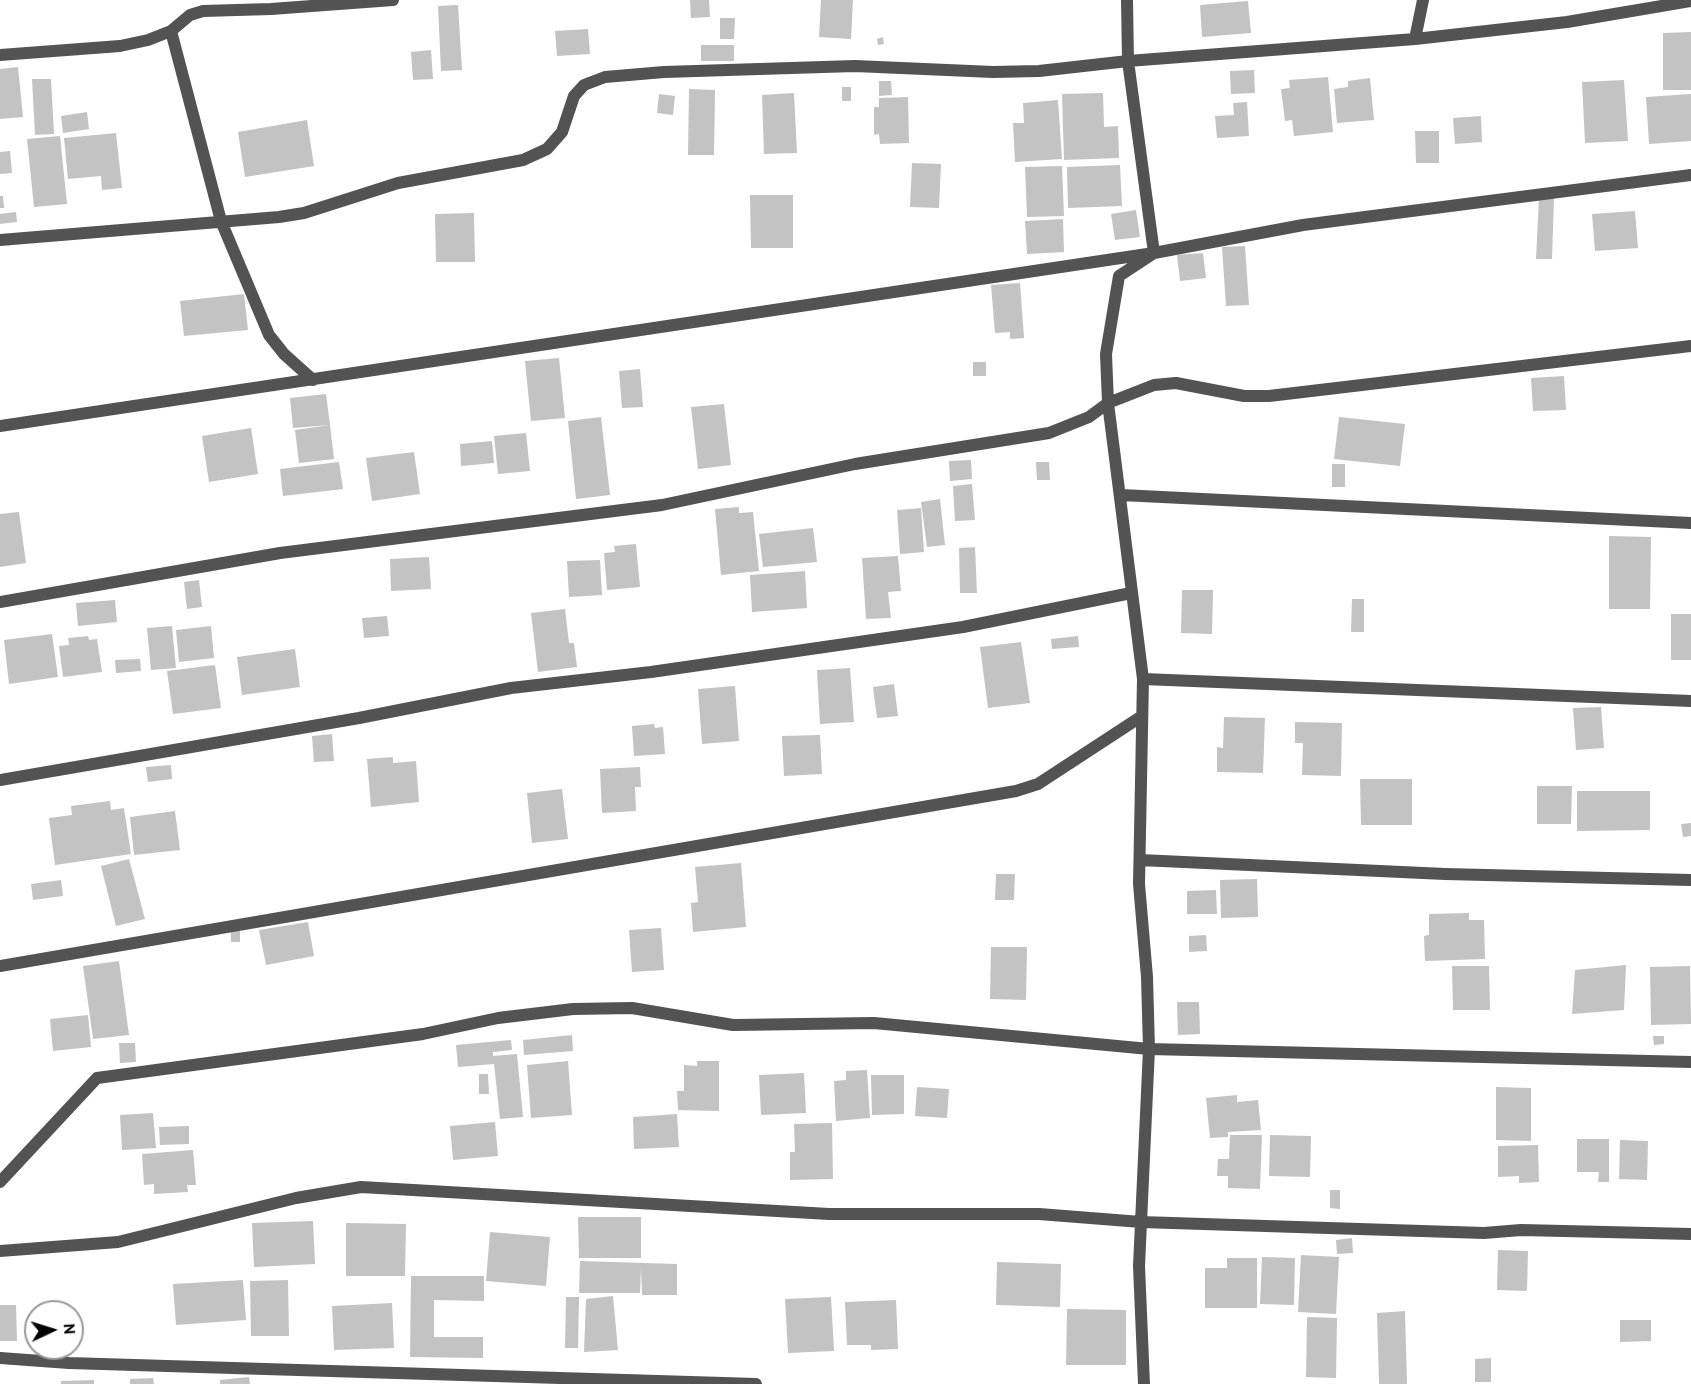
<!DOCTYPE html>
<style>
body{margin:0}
#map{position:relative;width:1691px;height:1384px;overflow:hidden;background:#fff;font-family:"PT Sans",sans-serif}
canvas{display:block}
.north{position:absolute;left:24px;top:1300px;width:60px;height:60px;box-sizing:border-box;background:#fff;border:2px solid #999;border-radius:50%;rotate:86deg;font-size:16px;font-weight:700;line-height:24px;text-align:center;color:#000}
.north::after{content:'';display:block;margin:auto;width:21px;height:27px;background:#000;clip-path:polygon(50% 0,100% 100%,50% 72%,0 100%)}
</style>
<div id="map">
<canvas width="1691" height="1384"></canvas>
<div class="north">N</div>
</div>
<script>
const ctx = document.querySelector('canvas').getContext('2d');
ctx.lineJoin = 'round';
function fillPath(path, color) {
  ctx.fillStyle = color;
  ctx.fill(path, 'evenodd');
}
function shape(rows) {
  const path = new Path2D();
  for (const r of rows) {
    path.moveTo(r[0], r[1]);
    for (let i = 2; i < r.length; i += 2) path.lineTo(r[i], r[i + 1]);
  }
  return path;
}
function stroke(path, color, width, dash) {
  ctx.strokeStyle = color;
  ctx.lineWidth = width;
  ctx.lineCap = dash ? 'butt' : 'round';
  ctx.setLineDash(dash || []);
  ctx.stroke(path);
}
fillPath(shape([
 [690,0,709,0,710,17,691,18],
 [821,0,853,0,851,39,819,37],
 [1248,1,1251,33,1202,37,1200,5],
 [458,5,462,70,441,71,438,6],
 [720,18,735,18,734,39,720,39],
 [588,29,590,54,557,56,555,31],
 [1691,32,1691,90,1663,90,1663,33],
 [883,37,884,44,878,45,877,39],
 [701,45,734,45,734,61,701,61],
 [431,50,433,79,413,80,411,52],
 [18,67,23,117,0,119,0,69],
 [1254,70,1255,93,1231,94,1230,71],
 [1328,77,1333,132,1294,136,1292,120,1285,121,1281,89,1290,88,1289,80],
 [1370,78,1374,120,1337,123,1334,89,1348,87,1348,81],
 [32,79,51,79,54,134,35,135],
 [1624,80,1628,141,1585,143,1582,82],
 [879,81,891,81,892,95,879,96],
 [842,87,851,87,851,101,842,101],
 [689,89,715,90,714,155,688,155],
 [794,93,797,153,764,154,762,95],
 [1103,93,1104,127,1118,126,1119,158,1064,160,1062,94],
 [659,94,675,96,673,115,657,113],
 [1691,94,1691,141,1649,144,1646,97],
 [908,97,909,143,880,144,879,134,874,135,874,107,879,107,879,98],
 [1058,100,1062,159,1015,162,1013,123,1024,123,1023,103],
 [1247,102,1249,136,1217,138,1215,116,1234,115,1233,103],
 [87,112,89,129,63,133,61,116],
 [1481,116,1482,142,1455,144,1453,118],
 [307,120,314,166,245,177,238,132],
 [1415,131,1439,131,1439,163,1416,163],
 [116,133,122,188,102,190,101,176,68,179,64,138],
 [60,136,67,204,34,207,27,139],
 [10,151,12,173,0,174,0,152],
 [912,163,941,164,939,208,910,207],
 [1120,165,1122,206,1068,208,1067,167],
 [1062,166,1064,216,1027,217,1025,167],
 [750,195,793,195,793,248,751,248],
 [0,196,3,196,4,208,0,208],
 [1539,197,1554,198,1552,259,1536,259],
 [1136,210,1140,237,1115,240,1111,214],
 [1635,211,1638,248,1595,251,1592,214],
 [16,212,17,222,0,224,0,214],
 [474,213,475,262,436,262,435,214],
 [1063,219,1064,252,1027,254,1025,221],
 [1245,246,1249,305,1226,306,1222,247],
 [1203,253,1206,278,1180,281,1177,255],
 [1020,283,1024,338,1010,339,1010,332,995,333,991,285],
 [244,294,248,330,184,336,180,301],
 [559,358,565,418,531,421,525,361],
 [973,362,986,362,986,376,973,376],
 [640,369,643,407,622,408,619,371],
 [1564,376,1566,410,1533,411,1531,378],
 [326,394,330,425,293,428,290,398],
 [724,404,731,465,698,469,691,407],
 [601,417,610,495,576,499,568,421],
 [1339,417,1405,424,1400,466,1334,459],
 [330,425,334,459,299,463,295,430],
 [251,428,258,474,209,482,202,436],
 [526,433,530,471,498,474,494,436],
 [492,441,494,463,461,466,460,444],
 [414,452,420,494,372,501,366,458],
 [971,460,972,479,950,481,949,461],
 [339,462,343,489,283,496,280,469],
 [1036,462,1049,462,1050,480,1037,480],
 [1332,464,1345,464,1345,487,1332,487],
 [972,484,975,520,955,521,953,486],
 [940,499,945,545,927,547,921,502],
 [739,507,739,513,753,512,759,571,721,575,715,509],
 [921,508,924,552,900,554,897,510],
 [19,512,26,563,0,567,0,514],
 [813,528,817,562,763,567,759,534],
 [1609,536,1651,537,1650,609,1609,609],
 [636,544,640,587,607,590,604,553,615,552,614,546],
 [975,547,977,593,960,593,959,548],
 [898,556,901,591,888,592,891,618,866,619,862,558],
 [429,557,431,589,391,591,390,559],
 [600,560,602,595,569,597,567,561],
 [805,571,807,608,752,612,750,575],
 [199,580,202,607,187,609,184,582],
 [1182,590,1213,590,1212,634,1181,633],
 [1352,599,1364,599,1364,632,1351,632],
 [115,600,117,622,78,626,76,603],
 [565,609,569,643,574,643,577,667,538,672,531,613],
 [1671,614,1691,614,1691,660,1671,660],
 [387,616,389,636,364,638,362,618],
 [172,626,176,668,151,670,147,628],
 [211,626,214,658,179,662,176,630],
 [52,634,58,677,9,684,4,640],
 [88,636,89,640,97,639,102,672,63,677,59,646,69,645,68,638],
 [1078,636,1079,647,1052,649,1051,639],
 [1021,642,1030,703,988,708,980,647],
 [295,649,300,687,242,695,237,657],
 [140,659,141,671,116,673,115,660],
 [215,665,221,708,173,714,167,671],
 [850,668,854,722,820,724,817,670],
 [894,684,898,716,877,718,873,687],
 [735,686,739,741,702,744,698,689],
 [1601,707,1604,748,1576,750,1573,708],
 [1224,717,1265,718,1263,773,1217,772,1217,747,1223,748],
 [1295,722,1342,723,1341,776,1302,775,1303,743,1295,743],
 [654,724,655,728,663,727,665,754,634,756,632,726],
 [332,734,334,761,314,762,312,736],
 [820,735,822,774,784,776,782,736],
 [393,757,393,763,416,761,419,802,371,807,367,759],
 [171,765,172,779,148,782,146,767],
 [640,767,641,787,635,787,636,811,602,813,600,769],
 [1360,779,1412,779,1412,825,1361,825],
 [1537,786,1572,786,1571,824,1537,824],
 [562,789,568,839,532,843,527,793],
 [1577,791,1650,791,1650,830,1577,831],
 [110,801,111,810,124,808,131,854,55,865,49,818,72,815,71,806],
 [175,811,180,850,134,855,130,817],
 [1691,823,1691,836,1683,837,1681,824],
 [129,859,145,919,116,926,101,866],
 [741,863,746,927,693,932,691,903,698,902,695,867],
 [996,874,1015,874,1014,900,995,900],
 [1257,879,1258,917,1221,918,1220,880],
 [61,880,63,896,33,900,31,884],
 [1216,890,1217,914,1187,914,1187,891],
 [1469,913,1469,920,1484,920,1485,959,1425,961,1424,936,1429,935,1429,914],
 [308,922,314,956,266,965,259,930],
 [661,928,664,970,632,972,629,930],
 [240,929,240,942,231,942,231,930],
 [1206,935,1207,951,1189,952,1189,936],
 [991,947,1027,947,1026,1000,990,999],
 [119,961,129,1035,93,1039,83,966],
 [1626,965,1624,1010,1572,1014,1575,970],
 [1452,966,1489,966,1490,1010,1453,1010],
 [1690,966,1691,1024,1651,1025,1650,967],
 [1177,1002,1199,1002,1200,1034,1178,1035],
 [88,1015,91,1047,53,1051,50,1019],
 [572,1035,573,1051,524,1055,523,1040],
 [1653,1036,1664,1036,1664,1044,1654,1045],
 [511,1040,512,1050,493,1052,493,1056,517,1054,523,1117,500,1119,494,1064,458,1067,456,1045],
 [119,1043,135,1043,136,1062,120,1063],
 [568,1061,572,1115,531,1118,527,1065],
 [697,1061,719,1061,719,1111,678,1110,677,1091,684,1091,684,1065,697,1066],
 [867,1070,870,1118,836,1121,834,1081,846,1080,846,1071],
 [804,1073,806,1113,761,1115,759,1075],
 [479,1074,488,1074,489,1094,479,1094],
 [871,1075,904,1075,904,1114,872,1115],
 [917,1087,949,1089,947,1118,915,1116],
 [1496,1087,1531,1088,1531,1141,1496,1140],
 [1237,1095,1237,1102,1258,1100,1261,1130,1228,1132,1228,1137,1210,1138,1206,1098],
 [153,1113,156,1148,122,1150,120,1115],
 [677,1114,679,1147,634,1149,633,1117],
 [495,1122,498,1156,453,1160,450,1126],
 [832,1123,833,1179,790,1180,790,1152,795,1152,794,1124],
 [189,1126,189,1144,160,1145,159,1127],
 [1230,1135,1262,1135,1260,1189,1228,1188,1228,1176,1217,1176,1218,1159,1229,1159],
 [1270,1135,1311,1136,1310,1177,1269,1176],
 [1577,1139,1609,1139,1609,1182,1598,1182,1599,1172,1577,1172],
 [1620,1140,1648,1141,1647,1180,1619,1179],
 [1538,1145,1539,1182,1519,1183,1519,1176,1498,1177,1498,1146],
 [193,1150,196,1185,187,1185,188,1192,154,1194,154,1184,144,1185,142,1154],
 [1330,1190,1340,1190,1340,1209,1330,1208],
 [578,1217,641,1217,641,1258,579,1258],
 [313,1221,315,1264,254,1267,252,1223],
 [346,1223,406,1224,405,1276,346,1276],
 [490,1232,550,1237,546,1286,486,1281],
 [1352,1238,1353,1253,1337,1254,1336,1240],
 [1498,1250,1528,1251,1527,1291,1497,1290],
 [1301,1255,1339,1257,1336,1314,1298,1312],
 [1262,1257,1295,1258,1294,1305,1260,1304],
 [1227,1258,1257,1258,1257,1308,1205,1308,1205,1268,1227,1268],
 [580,1261,677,1264,677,1295,642,1295,641,1268,640,1293,579,1293],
 [997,1262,1061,1264,1060,1307,996,1305],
 [411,1276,484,1276,484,1301,434,1300,434,1337,483,1337,483,1358,410,1357],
 [243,1280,246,1320,176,1325,173,1284],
 [288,1280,289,1336,251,1336,250,1281],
 [613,1296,618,1350,584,1352,586,1299],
 [566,1297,579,1297,578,1348,565,1348],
 [831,1297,834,1351,788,1353,785,1299],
 [896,1300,898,1349,871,1350,871,1345,847,1345,845,1302],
 [392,1303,394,1348,334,1350,332,1306],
 [0,1305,16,1305,17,1341,0,1341],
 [1067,1309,1126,1310,1126,1365,1066,1365],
 [1405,1311,1407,1384,1379,1384,1377,1313],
 [1307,1317,1337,1318,1336,1378,1306,1377],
 [1620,1320,1651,1320,1651,1341,1620,1342],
 [1491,1358,1491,1382,1475,1382,1475,1359],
 [249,1377,250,1384,220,1384,220,1380],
 [153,1378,154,1384,130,1384,130,1379],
 [94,1380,94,1384,61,1384,61,1381]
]), '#c3c3c3');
stroke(shape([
 [1127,0,1128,61,1154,253,1119,276,1106,354,1108,403,1143,679,1139,884,1147,977,1149,1049,1139,1266,1144,1384],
 [171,31,221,221,269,335,284,354,313,380],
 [1415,39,1423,0],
 [0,55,120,46,148,40,171,31,190,15,203,11,271,9,393,0],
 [0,240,279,217,304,213,398,183,523,160,547,149,562,132,574,96,584,85,605,77,664,72,855,66,993,72,1039,71,1128,61,1415,39,1567,22,1691,1],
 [0,426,1154,253,1303,225,1691,175],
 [1121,495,1691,523],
 [0,602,280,553,662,505,855,464,1049,433,1089,417,1108,403,1154,385,1176,383,1244,396,1269,396,1691,346],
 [1143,679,1691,701],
 [0,780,359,718,511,688,651,672,963,627,1131,593],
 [1140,860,1445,874,1691,880],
 [0,966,1016,791,1038,784,1142,716],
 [0,1182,97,1078,423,1034,498,1018,573,1009,632,1008,733,1025,874,1023,1149,1049,1691,1062],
 [0,1251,118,1242,296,1198,361,1187,829,1214,1039,1214,1141,1222,1484,1233,1521,1230,1691,1234],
 [0,1358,69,1363,756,1384]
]), '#535353', 12);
</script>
